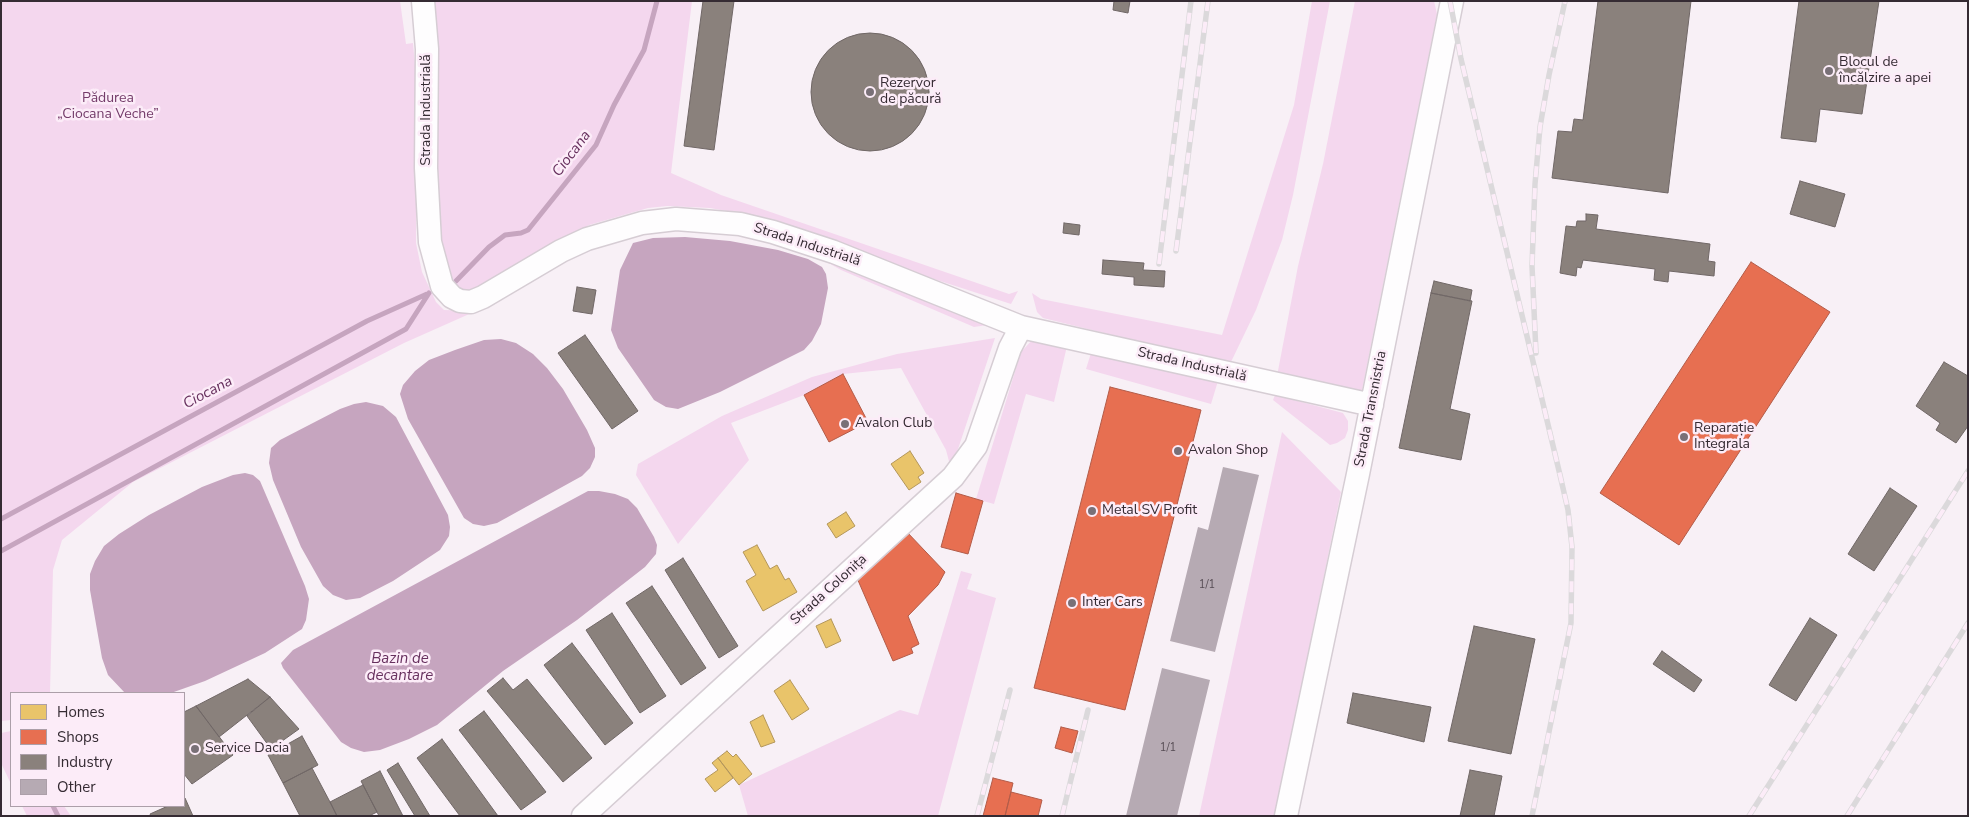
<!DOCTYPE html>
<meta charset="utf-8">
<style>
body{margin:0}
#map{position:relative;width:1969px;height:817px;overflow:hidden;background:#f8f0f6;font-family:"Nunito Sans",sans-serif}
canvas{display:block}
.frame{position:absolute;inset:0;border:2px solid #352b33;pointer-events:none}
.legend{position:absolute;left:10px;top:692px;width:175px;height:115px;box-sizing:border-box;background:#fcecf8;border:1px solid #ac9fa9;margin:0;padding:6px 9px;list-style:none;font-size:15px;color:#352b33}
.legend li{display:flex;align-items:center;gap:10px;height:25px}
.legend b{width:25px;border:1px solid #ac9fa9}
</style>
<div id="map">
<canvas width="1969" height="817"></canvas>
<div class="frame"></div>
<ul class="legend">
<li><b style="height:14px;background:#e9c46a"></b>Homes</li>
<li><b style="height:14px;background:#e76f51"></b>Shops</li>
<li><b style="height:14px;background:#8a817c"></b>Industry</li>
<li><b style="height:14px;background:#b6aab3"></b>Other</li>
</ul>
</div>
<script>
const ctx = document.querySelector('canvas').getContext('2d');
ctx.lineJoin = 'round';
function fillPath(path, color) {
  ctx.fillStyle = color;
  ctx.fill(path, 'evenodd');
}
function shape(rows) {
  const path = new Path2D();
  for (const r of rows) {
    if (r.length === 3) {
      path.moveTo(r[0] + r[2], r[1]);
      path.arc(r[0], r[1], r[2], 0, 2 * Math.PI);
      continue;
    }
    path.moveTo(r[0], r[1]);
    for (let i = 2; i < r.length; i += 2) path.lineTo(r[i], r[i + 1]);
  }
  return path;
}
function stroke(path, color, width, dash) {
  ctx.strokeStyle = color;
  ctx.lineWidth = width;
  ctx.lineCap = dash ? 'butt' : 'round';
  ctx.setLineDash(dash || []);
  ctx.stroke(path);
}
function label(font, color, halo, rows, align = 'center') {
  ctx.font = font + ' "Nunito Sans",sans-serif';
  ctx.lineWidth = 5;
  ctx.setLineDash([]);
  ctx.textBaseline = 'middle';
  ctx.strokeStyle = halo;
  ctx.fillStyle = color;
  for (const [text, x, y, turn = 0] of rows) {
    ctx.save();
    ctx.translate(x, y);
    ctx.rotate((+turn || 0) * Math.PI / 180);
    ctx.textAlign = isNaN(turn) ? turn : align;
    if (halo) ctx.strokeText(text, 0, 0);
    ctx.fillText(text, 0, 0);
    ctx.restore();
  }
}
fillPath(shape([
 [1,1,400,1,406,44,413,43,417,87,416,243,422,272,436,302,444,310,476,311,404,343,133,482,62,540,53,570,50,693,11,693,11,720,1,721],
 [431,1,692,1,671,173,721,195,1009,294,1018,291,1011,304,903,269,767,218,710,208,667,206,648,208,589,225,476,289,464,291,455,288,444,270,438,232,436,83],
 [1312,1,1330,1,1293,195,1282,240,1256,310,1230,364,1043,318,1037,312,1032,293,1041,299,1222,335,1294,105],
 [1355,1,1434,1,1437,14,1361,395,1277,376,1298,266,1323,164],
 [823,260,994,324,974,327,841,270],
 [995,338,958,449,950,465,946,450,901,368,843,374,804,395,731,423,749,460,678,544,636,475,638,464,722,416,812,377,897,354],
 [1034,338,1067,346,1054,402,1026,394,994,504,976,499,1021,352],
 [1091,353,1218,381,1211,404,1086,369],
 [1275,395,1343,413,1348,421,1348,430,1345,438,1337,443,1330,445,1273,400],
 [1282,432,1341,492,1275,816,1199,816],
 [961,571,972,574,967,589,996,598,938,816,748,816,739,785,900,710,918,715],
 [11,731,11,784,1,763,1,733],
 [22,806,64,806,71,816,27,816]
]), '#f4d7ee');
fillPath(shape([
 [685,237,730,241,778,250,808,259,822,267,826,274,828,288,821,324,812,341,804,350,720,392,678,409,666,407,654,400,618,348,611,330,620,270,633,243,653,238],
 [501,339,516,343,533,354,547,368,563,389,587,430,595,448,595,457,590,468,582,476,497,523,484,526,473,524,464,518,408,419,400,394,403,385,415,371,429,360,455,350,484,340],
 [366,402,383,406,396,417,448,515,450,527,449,536,440,550,393,581,360,598,346,600,333,595,323,586,301,547,273,480,269,463,271,448,280,440,340,409,354,404],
 [245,473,253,475,260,481,305,586,309,599,306,620,302,629,265,653,205,681,171,693,125,693,108,675,102,658,90,590,90,574,95,561,104,546,119,534,149,515,202,487,233,475],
 [588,491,599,491,615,494,628,499,637,508,654,537,657,545,656,554,645,567,577,620,503,671,437,725,409,739,380,750,364,752,351,748,341,742,283,668,281,663,293,650]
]), '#c6a5bf');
const homes = shape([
 [910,451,924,473,918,477,921,482,909,490,891,464,910,451],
 [846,512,855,526,836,538,827,524,846,512],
 [757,545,770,569,777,565,785,580,789,578,797,592,763,611,746,581,756,575,743,552,757,545],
 [831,619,841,641,826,648,816,626,831,619],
 [790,680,809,709,792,720,774,691,790,680],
 [763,715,775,742,761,747,750,722,763,715],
 [727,751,733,757,736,754,752,774,739,785,718,758,727,751],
 [718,758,733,778,715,792,705,779,718,770,712,763,718,758]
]);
fillPath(homes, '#e9c46a');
stroke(homes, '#b3965a', 1);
const shops = shape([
 [1751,262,1830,312,1679,545,1600,493,1751,262],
 [843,374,868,422,829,442,804,395,843,374],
 [1110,387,1201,410,1125,710,1034,688,1110,387],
 [956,493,983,501,968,554,941,547,956,493],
 [906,531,945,572,938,585,908,616,919,644,911,648,913,653,893,661,857,578,906,531],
 [1061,727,1078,731,1072,753,1055,748,1061,727],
 [993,778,1013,783,1005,816,983,816,993,778],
 [1011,792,1042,800,1038,816,1005,816,1011,792]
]);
fillPath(shops, '#e76f51');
stroke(shops, '#b25b48', 1);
const industry = shape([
 [703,1,734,1,714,150,684,146,703,1],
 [1114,1,1130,1,1128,13,1113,10,1114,1],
 [1598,1,1691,1,1668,193,1552,178,1558,131,1572,132,1574,119,1583,120,1598,1],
 [1799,1,1879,1,1862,114,1820,109,1816,142,1781,138,1799,1],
 [870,92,59],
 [1800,181,1845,194,1835,227,1790,214,1800,181],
 [1586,214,1598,215,1596,229,1710,244,1708,261,1715,262,1714,276,1669,271,1668,282,1654,280,1655,269,1583,260,1581,268,1577,267,1576,276,1560,273,1566,226,1576,227,1577,221,1586,221,1586,214],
 [1064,223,1080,225,1079,235,1063,233,1064,223],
 [1103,260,1144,263,1143,270,1165,271,1164,287,1134,285,1134,277,1102,274,1103,260],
 [1434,281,1472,290,1470,301,1431,293,1434,281],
 [577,287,596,290,592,314,573,311,577,287],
 [1431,293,1472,301,1450,409,1470,414,1461,460,1399,448,1431,293],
 [585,335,638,411,612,429,558,353,585,335],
 [1944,362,1968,376,1968,426,1956,443,1936,430,1940,423,1916,406,1944,362],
 [1890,488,1917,506,1874,571,1848,554,1890,488],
 [683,558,738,646,719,658,665,570,683,558],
 [652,586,706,668,681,685,626,603,652,586],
 [612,613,666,696,640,713,586,630,612,613],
 [1810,618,1837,635,1796,701,1769,685,1810,618],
 [1474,626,1535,639,1511,754,1448,741,1474,626],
 [572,643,633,723,605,745,544,665,572,643],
 [1662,651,1702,680,1694,692,1653,664,1662,651],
 [503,678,513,690,527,679,592,758,563,782,487,691,503,678],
 [248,679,270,697,219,737,196,706,248,679],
 [1353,693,1431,707,1424,742,1347,723,1353,693],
 [270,697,299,729,271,749,247,716,270,697],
 [196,706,233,755,192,784,184,774,184,712,196,706],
 [484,711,546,792,521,810,459,730,484,711],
 [302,736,318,765,283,783,268,755,302,736],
 [442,739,498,816,460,816,417,758,442,739],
 [398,763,430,816,415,816,387,770,398,763],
 [312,768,330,802,337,816,300,816,283,783,312,768],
 [1470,770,1502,776,1494,816,1460,816,1470,770],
 [380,771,403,816,379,816,377,812,361,781,380,771],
 [363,785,377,812,369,816,337,816,330,802,363,785],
 [184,798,185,798,193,816,151,816,150,814,168,806,184,806,184,798]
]);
fillPath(industry, '#8a817c');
stroke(industry, '#706766', 1);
stroke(shape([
 [456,281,489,247,505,235,521,233,528,230,596,145,614,105,644,50,657,1],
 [1,519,367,321,427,294],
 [1,551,406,329,429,293],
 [53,806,58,816]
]), '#c6a5bf', 5);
fillPath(shape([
 [1223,467,1259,475,1215,652,1170,641,1198,527,1208,530],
 [1162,668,1210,680,1177,816,1126,816]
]), '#b6aab3');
const minor = shape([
 [423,1,427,49,426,168,430,242,442,286,452,297,460,301,471,302,483,297,561,251,587,239,642,223,676,219,740,224,773,232,834,252,1021,327,1372,405],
 [583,816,953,477,976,446,1010,348,1021,327],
 [1286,816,1358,474,1452,1]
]);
stroke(minor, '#d6cdd4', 25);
stroke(minor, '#fefdfe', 22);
const rail = shape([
 [1450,1,1461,59,1560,475,1568,510,1572,547,1571,623,1532,816],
 [1176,251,1208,1],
 [1159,264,1191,1],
 [1536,353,1532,266,1535,184,1540,127,1549,75,1565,1],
 [977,816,1010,690],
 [1062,816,1088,710],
 [1749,816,1968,471],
 [1847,816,1968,623]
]);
stroke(rail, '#dbd9db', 5.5);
stroke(rail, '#fcecf8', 4, [11]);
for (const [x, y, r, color] of [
 [1829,71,5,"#797077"],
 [870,92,5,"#797077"],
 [845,424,5,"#797077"],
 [1684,437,5,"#797077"],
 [1178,451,5,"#797077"],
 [1092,511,5,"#797077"],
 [1072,603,5,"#797077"],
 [195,749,5,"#797077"]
]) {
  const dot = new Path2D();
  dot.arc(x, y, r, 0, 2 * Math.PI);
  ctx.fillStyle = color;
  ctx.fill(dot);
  stroke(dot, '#fcecf8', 2);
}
label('11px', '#554b53', null, [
 ["1/1",1207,585],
 ["1/1",1168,748]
]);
label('14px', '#352b33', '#fcecf8', [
 ["Blocul de",1839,63],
 ["încălzire a apei",1839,79],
 ["Rezervor",880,84],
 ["de păcură",880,100],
 ["Avalon Club",855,424],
 ["Reparație",1694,429],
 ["Integrala",1694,445],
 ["Avalon Shop",1188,451],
 ["Metal SV Profit",1102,511],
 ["Inter Cars",1082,603],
 ["Service Dacia",205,749]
], 'left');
label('14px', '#743c6a', '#fcecf8', [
 ["Pădurea",108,99],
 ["„Ciocana Veche”",108,115]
]);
label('14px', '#352b33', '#fcecf8', [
 ["Strada Industrială",427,110,-90],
 ["Strada Industrială",807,245,18],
 ["Strada Industrială",1192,365,13],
 ["Strada Transnistria",1371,409,-79],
 ["Strada Colonița",829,590,-42]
]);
label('italic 15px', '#67305e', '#fcecf8', [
 ["Ciocana",572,154,-53],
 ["Ciocana",208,393,-28],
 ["Bazin de",400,659],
 ["decantare",400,676]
]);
</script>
